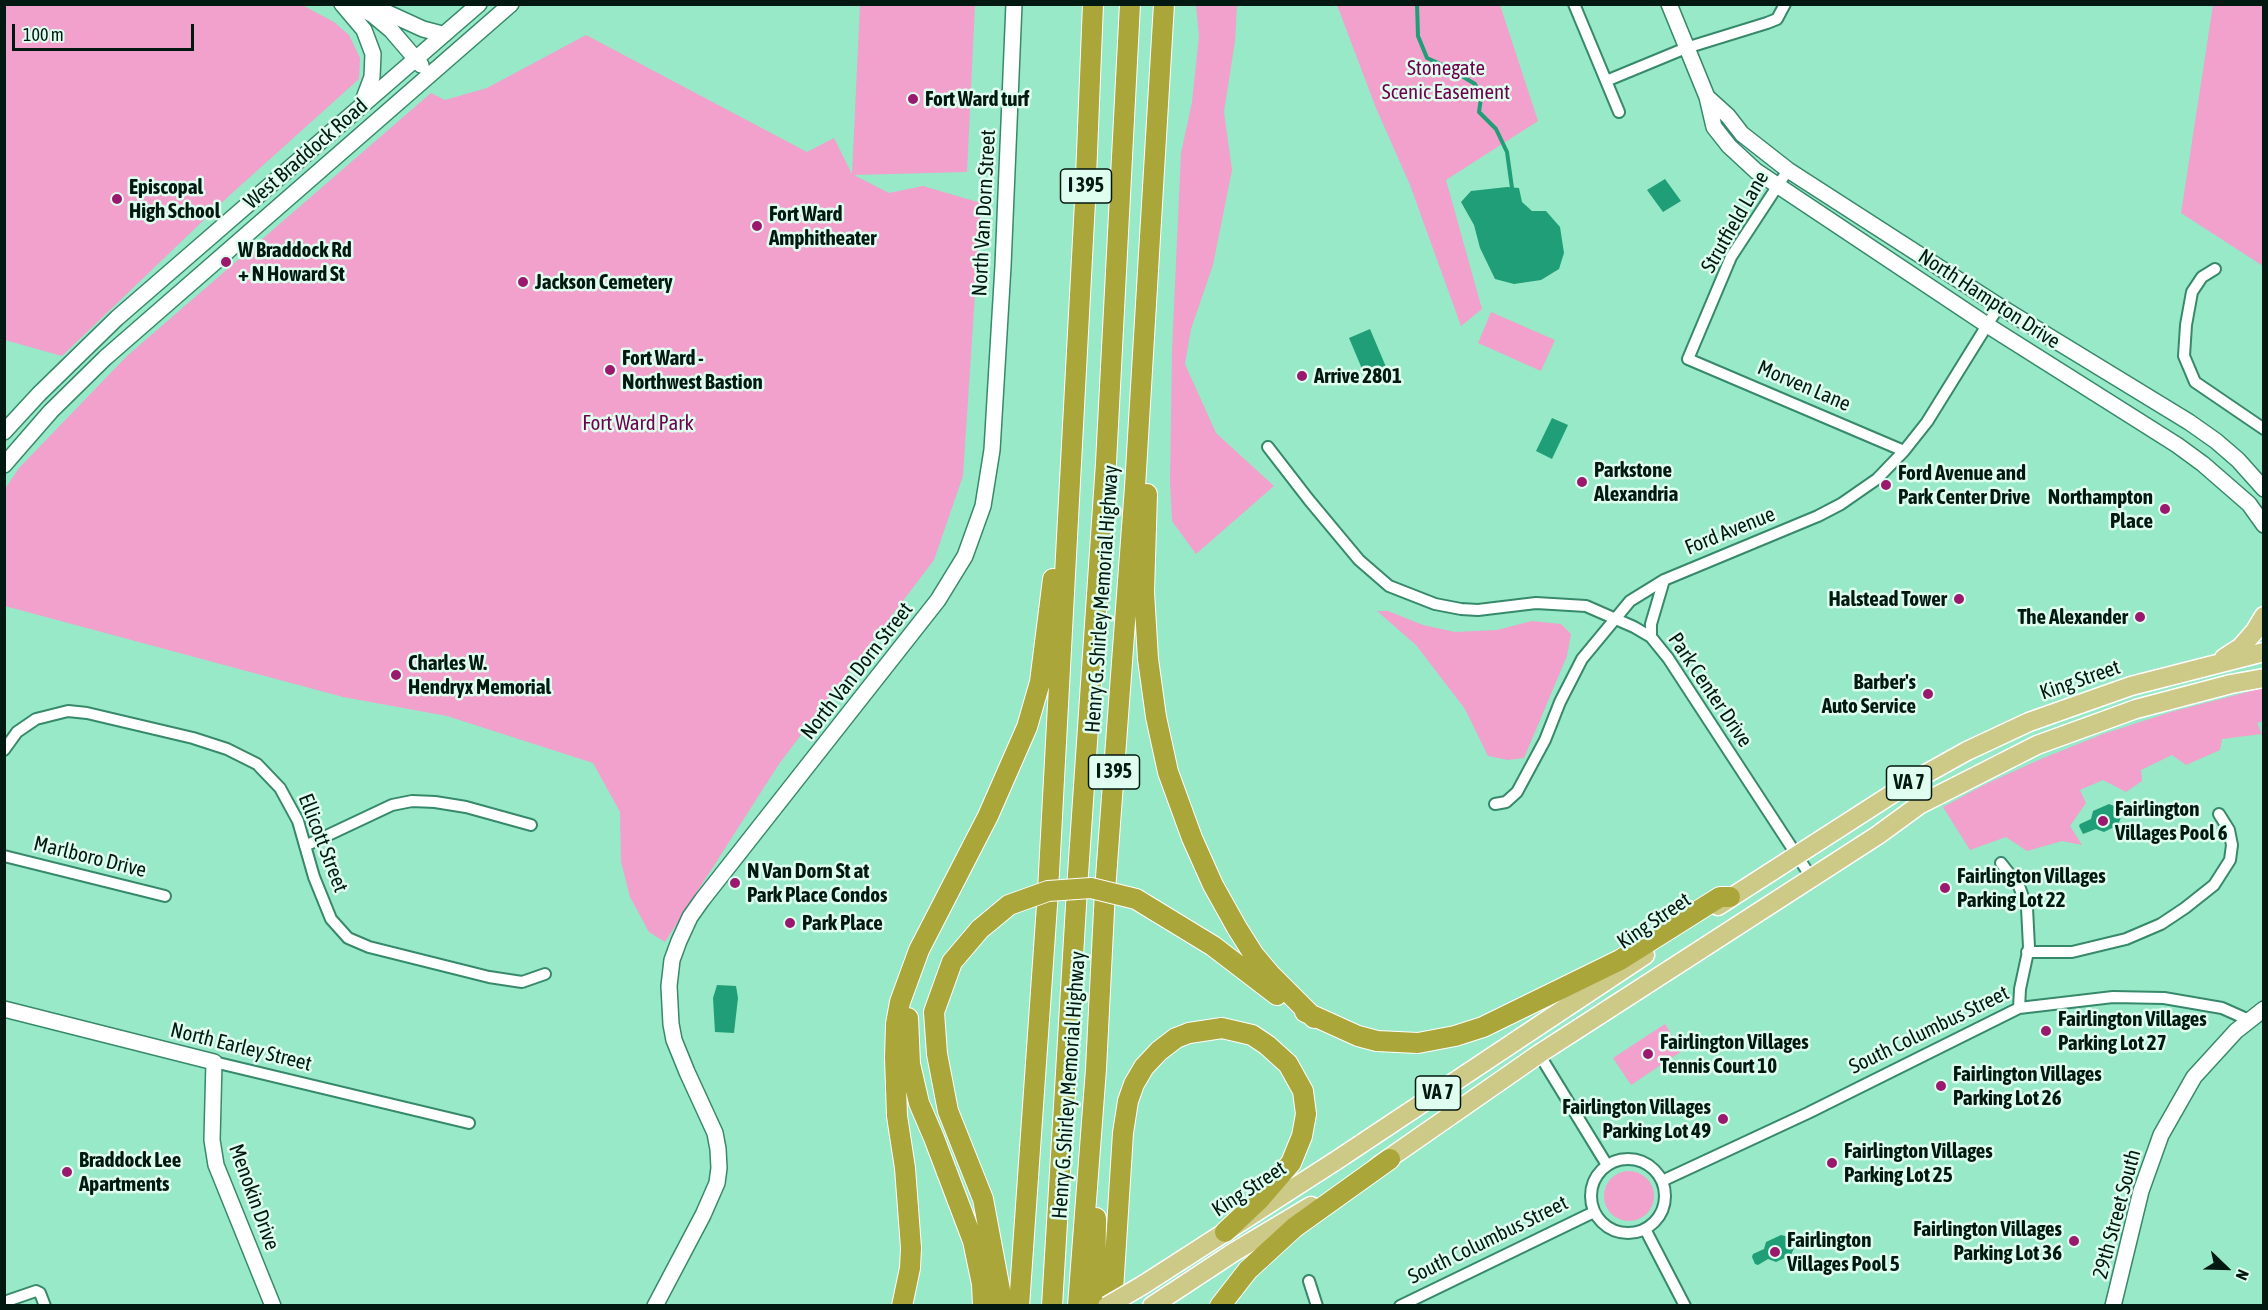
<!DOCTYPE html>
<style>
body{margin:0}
#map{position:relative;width:2268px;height:1310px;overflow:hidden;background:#98e9c7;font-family:"Asap Condensed",sans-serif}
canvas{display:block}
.frame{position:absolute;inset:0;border:6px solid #021911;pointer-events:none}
.north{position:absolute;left:2196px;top:1238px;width:60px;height:60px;-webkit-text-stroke:4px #dffef0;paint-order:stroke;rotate:113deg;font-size:16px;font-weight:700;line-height:24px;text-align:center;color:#021911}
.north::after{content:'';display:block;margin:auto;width:21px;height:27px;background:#021911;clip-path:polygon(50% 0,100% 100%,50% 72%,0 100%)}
.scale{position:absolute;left:12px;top:24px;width:182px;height:27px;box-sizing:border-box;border:3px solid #021911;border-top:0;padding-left:8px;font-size:18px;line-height:21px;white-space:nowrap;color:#021911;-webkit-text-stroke:4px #dffef0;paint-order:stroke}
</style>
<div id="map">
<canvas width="2268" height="1310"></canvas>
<div class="frame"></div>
<div class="north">N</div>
<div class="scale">100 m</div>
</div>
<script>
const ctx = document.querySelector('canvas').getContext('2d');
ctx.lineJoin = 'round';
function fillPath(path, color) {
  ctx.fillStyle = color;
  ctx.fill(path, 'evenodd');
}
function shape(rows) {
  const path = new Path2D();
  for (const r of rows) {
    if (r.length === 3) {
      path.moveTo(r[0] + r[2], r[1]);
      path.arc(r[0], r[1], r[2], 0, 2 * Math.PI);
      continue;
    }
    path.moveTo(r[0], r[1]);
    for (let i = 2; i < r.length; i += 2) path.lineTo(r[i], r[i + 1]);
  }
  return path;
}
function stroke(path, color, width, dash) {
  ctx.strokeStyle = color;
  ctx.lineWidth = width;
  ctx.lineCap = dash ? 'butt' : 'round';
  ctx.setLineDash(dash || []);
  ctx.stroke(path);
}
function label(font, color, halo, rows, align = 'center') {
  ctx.font = font + ' "Asap Condensed",sans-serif';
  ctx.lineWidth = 5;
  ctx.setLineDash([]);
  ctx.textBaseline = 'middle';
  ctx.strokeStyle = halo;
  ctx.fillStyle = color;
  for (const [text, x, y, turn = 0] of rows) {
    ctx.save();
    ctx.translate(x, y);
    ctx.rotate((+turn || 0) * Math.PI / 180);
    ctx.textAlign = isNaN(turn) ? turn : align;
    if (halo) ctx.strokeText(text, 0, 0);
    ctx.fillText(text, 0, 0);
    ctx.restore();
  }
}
fillPath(shape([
 [4,5,302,5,334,22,349,35,360,58,359,79,230,195,62,356,5,340],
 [860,5,975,5,967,172,854,175,889,193,923,186,981,203,963,476,934,560,779,764,665,942,649,932,630,897,621,862,620,812,593,763,447,716,343,697,5,606,5,489,19,468,127,356,431,93,445,100,487,88,586,35,807,152,834,138,852,174],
 [1196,5,1237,5,1235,41,1224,112,1232,170,1213,265,1191,329,1185,364,1216,433,1274,486,1196,554,1172,521,1170,482,1172,350,1181,153,1192,102,1199,36],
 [1337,5,1500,5,1538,121,1446,180,1482,309,1461,326,1410,185,1376,108],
 [2213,5,2263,5,2263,266,2181,213],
 [1491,312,1555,340,1541,371,1478,343],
 [1377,611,1388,611,1423,625,1455,632,1497,630,1532,621,1561,624,1571,634,1567,656,1524,758,1508,760,1488,756,1465,709,1416,645],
 [2263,688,2263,721,2257,723,2262,734,2222,739,2220,750,2186,765,2172,755,2141,770,2142,781,2126,792,2103,780,2080,790,2086,803,2070,826,2082,845,2062,841,2027,851,2006,837,1970,850,1943,807,1986,784,2041,759,2103,734,2171,712],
 [1665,1024,1682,1051,1631,1085,1613,1058],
 [1629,1196,25]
]), '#f2a0cc');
fillPath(shape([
 [1665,179,1681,201,1663,212,1647,190],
 [1507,187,1519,188,1522,202,1532,211,1546,211,1560,227,1564,253,1559,269,1541,280,1514,284,1495,279,1480,248,1474,225,1461,202,1471,191],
 [1370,329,1389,374,1368,383,1349,338],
 [1552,418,1568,425,1552,459,1536,451],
 [2109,804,2117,807,2121,817,2118,825,2104,832,2096,829,2083,834,2079,826,2080,824,2091,819,2093,811],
 [717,985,736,986,738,998,734,1033,715,1032,713,998],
 [1781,1235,1789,1237,1794,1248,1791,1255,1776,1262,1768,1259,1758,1265,1755,1264,1752,1257,1753,1254,1764,1249,1766,1242]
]), '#1f9e77');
stroke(shape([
 [1417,4,1418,36,1427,58,1447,67,1475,84,1481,98,1479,112,1496,129,1507,152,1512,188]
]), '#1f9e77', 4);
const street = shape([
 [1574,4,1619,112],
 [1606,81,1686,48,1767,23,1777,19,1785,4],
 [1788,170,1731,257,1688,359,1904,451],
 [2215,269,2202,277,2192,292,2186,325,2184,356,2195,382,2264,429],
 [1268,447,1309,500,1359,560,1389,586,1435,604,1461,609,1478,610,1536,603,1586,606,1634,627,1651,637,1668,658,1811,877],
 [1651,637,1651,624,1664,580],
 [4,750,17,732,36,719,68,711,87,713,193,738,227,749,257,764,280,788,298,821,314,877,331,919,348,938,369,947,489,977,522,982,545,974],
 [1495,804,1506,802,1517,792,1545,740,1560,702,1582,659,1630,601,1664,580,1818,516,1841,504,1877,479,1904,451,1927,422,1999,306],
 [305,846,392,805,412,801,435,802,466,807,531,825],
 [4,856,165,896],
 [2001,863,2019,886,2027,908,2029,947,2020,989,2019,1008],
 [2027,952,2072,952,2126,939,2161,924,2185,908,2214,885,2230,860,2232,845,2229,830,2219,814],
 [1539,1054,1607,1165],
 [214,1062,469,1123],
 [1628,1196,37],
 [1662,1181,1808,1113,2019,1008,2113,997,2164,998,2222,1008,2249,1020],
 [1645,1229,1685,1306],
 [1309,1281,1317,1306],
 [4,1302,36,1291,40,1293,45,1306],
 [1400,1306,1594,1212]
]);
const secondary = shape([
 [342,4,364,30,373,54,372,77,363,101],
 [353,4,373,15,391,30,421,65],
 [1669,4,1707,97,1714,127,1729,146,1756,171,1987,325,2177,445,2203,464,2249,504,2264,525],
 [366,7,388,13,423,29,442,34],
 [1707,97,1728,116,1742,134,1788,170,1999,306,2189,422,2216,441,2238,460,2264,489],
 [4,432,39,394,117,318,479,4],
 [4,465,51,411,105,358,511,4],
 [4,1009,214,1062,212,1140,216,1165,273,1306],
 [655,1306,703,1215,717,1183,719,1168,718,1149,715,1133,687,1072,674,1040,671,1024,669,986,672,960,679,941,690,917,702,900,938,600,965,556,983,506,992,450,1003,266,1014,4],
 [2113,1306,2141,1191,2161,1135,2194,1077,2236,1031,2264,1009]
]);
const primary = shape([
 [2224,658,2241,647,2255,631,2264,616],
 [1718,906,1906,785,1967,751,2029,722,2131,686,2264,652],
 [1378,1166,1539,1054,1878,835,1919,805,2037,745,2136,709,2231,684,2264,678],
 [1143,1285,1337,1160,1645,955],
 [1152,1306,1234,1252,1311,1206]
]);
const highway = shape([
 [1147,494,1144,592,1148,659,1156,717,1168,772,1192,838,1213,885,1237,928,1254,955,1270,974,1314,1018],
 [1154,910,1213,946,1277,995],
 [991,920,980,929,952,962,934,1012,937,1054,948,1111,983,1199,1000,1290,1000,1306],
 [1305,1012,1358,1036,1377,1041,1418,1043,1455,1036,1483,1027,1620,960,1720,897,1730,897],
 [908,1018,910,1064,919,1103,934,1138,973,1241,982,1284,983,1306],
 [902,1306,910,1268,911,1248,905,1168,897,1116,895,1058,896,1024,900,1002,919,950,988,816,1027,727,1040,682,1053,579],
 [1019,1306,1048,891,1085,202,1093,4],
 [1052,1306,1077,889,1106,463,1130,4],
 [1078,1306,1096,1069,1105,891,1135,487,1164,4],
 [1095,1306,1096,1218],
 [1112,1306,1123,1133,1128,1101,1134,1084,1144,1067,1159,1051,1176,1038,1189,1033,1222,1028,1252,1035,1267,1045,1288,1064,1303,1091,1306,1114,1302,1136,1291,1163,1259,1200,1225,1232],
 [1220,1306,1248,1270,1295,1227,1390,1159]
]);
stroke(street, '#37896b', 14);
stroke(secondary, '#37896b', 18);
stroke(primary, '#fff', 21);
stroke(highway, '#fff', 22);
stroke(street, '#fff', 10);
stroke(secondary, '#fff', 15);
stroke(primary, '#cdca88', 18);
stroke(highway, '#aba639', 20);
const primaryBridge = shape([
 [1107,1306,1143,1285]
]);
const highwayBridge = shape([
 [991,920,1009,905,1048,891,1091,888,1136,899,1154,910]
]);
stroke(primaryBridge, '#fff', 21, []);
stroke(highwayBridge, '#fff', 22, []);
stroke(primaryBridge, '#cdca88', 18);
stroke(highwayBridge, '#aba639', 20);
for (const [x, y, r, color] of [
 [913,99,6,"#9a196e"],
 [117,199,6,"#9a196e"],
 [757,226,6,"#9a196e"],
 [226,262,6,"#9a196e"],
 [523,282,6,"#9a196e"],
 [610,370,6,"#9a196e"],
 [1302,376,6,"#9a196e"],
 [1582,482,6,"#9a196e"],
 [1886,485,6,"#9a196e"],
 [2165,509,6,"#9a196e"],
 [1959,599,6,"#9a196e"],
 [2140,617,6,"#9a196e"],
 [396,675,6,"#9a196e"],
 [1928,694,6,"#9a196e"],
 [2103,821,6,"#9a196e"],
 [735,883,6,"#9a196e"],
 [1945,888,6,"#9a196e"],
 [790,923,6,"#9a196e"],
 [2046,1031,6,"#9a196e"],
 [1648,1054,6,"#9a196e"],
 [1941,1086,6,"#9a196e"],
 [1723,1119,6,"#9a196e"],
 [1832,1163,6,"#9a196e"],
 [67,1172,6,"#9a196e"],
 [2074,1241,6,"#9a196e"],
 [1775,1252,6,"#9a196e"]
]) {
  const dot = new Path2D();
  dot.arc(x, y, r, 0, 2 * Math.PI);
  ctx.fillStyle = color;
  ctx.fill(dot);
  stroke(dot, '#dffef0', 2);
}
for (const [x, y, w] of [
 [1086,186,51],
 [1114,772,51],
 [1909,783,45],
 [1438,1093,45]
]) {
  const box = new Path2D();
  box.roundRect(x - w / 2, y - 17, w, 34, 4.5);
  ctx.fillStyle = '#dffef0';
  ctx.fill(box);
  stroke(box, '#021911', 1.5);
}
label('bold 20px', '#021911', null, [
 ["I 395",1086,186],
 ["I 395",1114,772],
 ["VA 7",1909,783],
 ["VA 7",1438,1093]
]);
label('21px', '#6e004c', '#dffef0', [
 ["Stonegate",1446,68],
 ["Scenic Easement",1446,92],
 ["Fort Ward Park",638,423]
]);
label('bold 21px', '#021911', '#dffef0', [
 ["Fort Ward turf",925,99],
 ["Episcopal",129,187],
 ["High School",129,211],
 ["Fort Ward",769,214],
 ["Amphitheater",769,238],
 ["W Braddock Rd",238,250],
 ["+ N Howard St",238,274],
 ["Jackson Cemetery",535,282],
 ["Fort Ward -",622,358],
 ["Northwest Bastion",622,382],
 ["Arrive 2801",1314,376],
 ["Parkstone",1594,470],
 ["Alexandria",1594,494],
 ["Ford Avenue and",1898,473],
 ["Park Center Drive",1898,497],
 ["Northampton",2153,497,"right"],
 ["Place",2153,521,"right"],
 ["Halstead Tower",1947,599,"right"],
 ["The Alexander",2128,617,"right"],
 ["Charles W.",408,663],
 ["Hendryx Memorial",408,687],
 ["Barber's",1916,682,"right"],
 ["Auto Service",1916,706,"right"],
 ["Fairlington",2115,809],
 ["Villages Pool 6",2115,833],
 ["N Van Dorn St at",747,871],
 ["Park Place Condos",747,895],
 ["Fairlington Villages",1957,876],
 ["Parking Lot 22",1957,900],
 ["Park Place",802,923],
 ["Fairlington Villages",2058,1019],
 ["Parking Lot 27",2058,1043],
 ["Fairlington Villages",1660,1042],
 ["Tennis Court 10",1660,1066],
 ["Fairlington Villages",1953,1074],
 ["Parking Lot 26",1953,1098],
 ["Fairlington Villages",1711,1107,"right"],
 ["Parking Lot 49",1711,1131,"right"],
 ["Fairlington Villages",1844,1151],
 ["Parking Lot 25",1844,1175],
 ["Braddock Lee",79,1160],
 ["Apartments",79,1184],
 ["Fairlington Villages",2062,1229,"right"],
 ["Parking Lot 36",2062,1253,"right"],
 ["Fairlington",1787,1240],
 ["Villages Pool 5",1787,1264]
], 'left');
label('21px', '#021911', '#dffef0', [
 ["West Braddock Road",306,154,-41],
 ["North Van Dorn Street",984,213,-87],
 ["Strutfield Lane",1735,222,-60],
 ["North Hampton Drive",1989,299,33],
 ["Morven Lane",1804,386,23],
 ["Ford Avenue",1730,531,-22],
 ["Henry G. Shirley Memorial Highway",1102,599,-86],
 ["North Van Dorn Street",857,671,-52],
 ["King Street",2080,680,-19],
 ["Park Center Drive",1710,690,56],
 ["Ellicott Street",323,843,69],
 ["Marlboro Drive",90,857,14],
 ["King Street",1654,921,-34],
 ["South Columbus Street",1929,1030,-26],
 ["North Earley Street",241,1047,14],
 ["Henry G. Shirley Memorial Highway",1069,1085,-86],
 ["King Street",1249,1189,-33],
 ["Menokin Drive",254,1197,70],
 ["29th Street South",2117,1214,-75],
 ["South Columbus Street",1488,1240,-26]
]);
</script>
